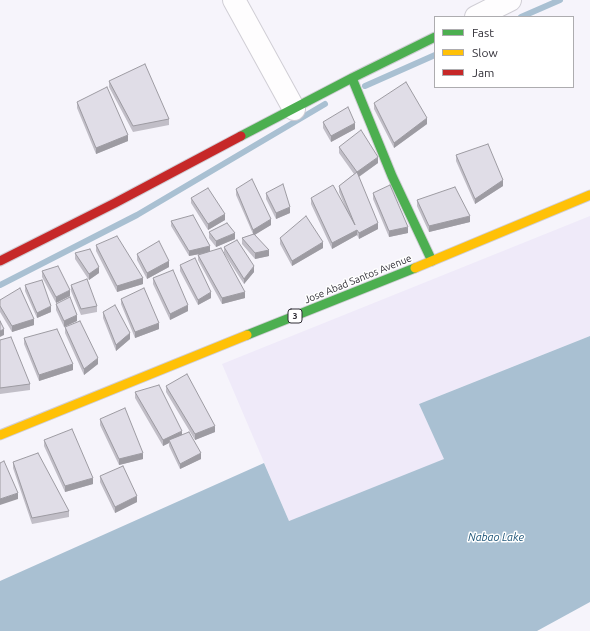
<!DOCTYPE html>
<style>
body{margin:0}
#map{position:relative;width:590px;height:631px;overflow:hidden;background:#f6f4fb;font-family:Ubuntu,sans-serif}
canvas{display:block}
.legend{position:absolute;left:434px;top:16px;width:140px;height:72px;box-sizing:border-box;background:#fff;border:1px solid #adacaf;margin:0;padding:5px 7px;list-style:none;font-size:12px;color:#312f37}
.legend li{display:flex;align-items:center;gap:8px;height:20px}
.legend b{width:20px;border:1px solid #adacaf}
</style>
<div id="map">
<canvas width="590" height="631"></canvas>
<ul class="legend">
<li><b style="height:5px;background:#4caf50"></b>Fast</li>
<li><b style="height:5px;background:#ffc107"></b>Slow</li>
<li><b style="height:5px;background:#c62828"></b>Jam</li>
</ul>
</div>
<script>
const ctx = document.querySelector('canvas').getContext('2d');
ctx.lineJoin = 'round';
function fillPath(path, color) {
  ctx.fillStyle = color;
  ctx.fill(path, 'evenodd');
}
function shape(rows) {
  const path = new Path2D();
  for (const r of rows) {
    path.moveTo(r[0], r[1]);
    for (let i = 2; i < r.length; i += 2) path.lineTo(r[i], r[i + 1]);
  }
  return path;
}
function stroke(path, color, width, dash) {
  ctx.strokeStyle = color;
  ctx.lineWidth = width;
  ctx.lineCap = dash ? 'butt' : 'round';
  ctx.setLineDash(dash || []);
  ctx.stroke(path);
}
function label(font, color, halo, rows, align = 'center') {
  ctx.font = font + ' Ubuntu,sans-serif';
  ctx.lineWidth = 3;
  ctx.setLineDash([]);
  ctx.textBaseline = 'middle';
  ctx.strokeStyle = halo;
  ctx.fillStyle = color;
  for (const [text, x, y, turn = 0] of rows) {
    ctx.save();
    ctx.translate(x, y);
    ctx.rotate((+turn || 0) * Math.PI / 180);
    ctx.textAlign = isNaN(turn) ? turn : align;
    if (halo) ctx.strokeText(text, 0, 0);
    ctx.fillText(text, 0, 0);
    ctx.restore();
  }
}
fillPath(shape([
 [590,216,590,336,419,404,445,459,289,521,222,364]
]), '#efeaf9');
fillPath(shape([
 [590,336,590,602,537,631,0,631,0,581,264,463,289,521,444,459,419,404]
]), '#a9c0d2');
stroke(shape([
 [521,17,560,0],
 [365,86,435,55],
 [0,285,137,215,325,104]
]), '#a9c0d2', 6);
const street = shape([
 [234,0,294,109],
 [476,17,510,0]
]);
const fast = shape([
 [352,78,392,176,432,261],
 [241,136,352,78,435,37],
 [247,335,415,268]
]);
const slow = shape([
 [415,268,590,195],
 [0,435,247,335]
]);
const jam = shape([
 [0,261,115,203,241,136]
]);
stroke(street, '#d0ced5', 24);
stroke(fast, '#d0ced5', 11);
stroke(slow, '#d0ced5', 11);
stroke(jam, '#d0ced5', 11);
stroke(street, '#fefdfe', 22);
stroke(fast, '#4caf50', 9);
stroke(slow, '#ffc107', 9);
stroke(jam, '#c62828', 9);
fillPath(shape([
 [109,81,169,119,169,125,133,132,109,87],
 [77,102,128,141,96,154,77,108],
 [374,103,427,124,394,148,374,109],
 [323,122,355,129,331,142,323,128],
 [339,147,378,163,359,177,378,229,359,239,357,235,332,249,311,204,311,198,346,209,339,192,339,186,354,174,339,153],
 [456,155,503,186,475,204,456,161],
 [236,189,271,225,255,234,269,256,255,259,242,244,242,238,253,234,236,195],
 [266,193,290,213,276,219,266,199],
 [373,193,408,233,389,237,373,199],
 [191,198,225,220,208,230,191,203],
 [417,200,470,222,429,232,417,206],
 [171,221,210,251,245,298,222,304,198,260,198,255,200,254,189,256,171,226],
 [209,232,235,239,216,247,209,238],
 [280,238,323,248,292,266,280,244],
 [96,245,143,284,117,292,96,251],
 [224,247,254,272,244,284,224,253],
 [75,253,99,273,89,280,75,259],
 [137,254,169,267,147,279,137,260],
 [180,265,211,298,198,305,180,271],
 [42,271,70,296,56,303,42,277],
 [153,278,188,311,170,320,153,284],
 [25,285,51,312,37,318,25,291],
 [71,285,97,306,97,312,81,315,71,291],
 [121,299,159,329,135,338,121,304],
 [0,300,34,325,12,332,0,312],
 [56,304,77,321,64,327,56,310],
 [103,312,130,339,116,351,103,318],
 [65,327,98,364,84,375,65,333],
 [24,338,73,370,39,381,24,344],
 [0,340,30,384,30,390,0,394],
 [166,386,215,432,195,440,166,392],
 [135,392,182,435,201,459,180,469,169,446,169,443,163,446,135,398],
 [100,419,143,459,119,465,100,425],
 [44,440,93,484,65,492,44,446],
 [13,462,69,511,69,517,32,524,13,468],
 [100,476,137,502,115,513,100,482]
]), '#c1bec7');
fillPath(shape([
 [427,118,427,124,394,148,394,143],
 [355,123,355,129,331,142,331,136],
 [128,135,128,141,96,154,96,148],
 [378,157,378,163,357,178,357,172],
 [503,180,503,186,475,204,475,199],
 [290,207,290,213,276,219,276,213],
 [225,214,225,220,208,230,208,224],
 [470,216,470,222,429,232,429,226],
 [271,219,271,225,253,236,253,230],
 [378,223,378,229,359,239,359,233],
 [408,227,408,233,389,237,389,231],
 [357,230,357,235,332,249,332,243],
 [235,233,235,239,216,247,216,241],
 [323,242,323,248,292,266,292,261],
 [210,246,210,252,189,256,189,251],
 [269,250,269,256,255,259,255,253],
 [169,261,169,267,147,279,147,273],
 [254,266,254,272,244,284,244,279],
 [99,267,99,273,89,280,89,274],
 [143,278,143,284,117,292,117,286],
 [70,290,70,296,56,303,56,297],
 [211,292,211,298,198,305,198,300],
 [245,292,245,298,222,304,222,298],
 [188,305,188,311,170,320,170,314],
 [51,306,51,312,37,318,37,313],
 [77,315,77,321,64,327,64,321],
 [34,319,34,325,12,332,12,326],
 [159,323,159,329,135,338,135,332],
 [4,329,4,335,0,337,0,331],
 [130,333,130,339,116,351,116,345],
 [98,358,98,364,84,375,84,369],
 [73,364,73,370,39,381,39,375],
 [215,426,215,432,195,440,195,434],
 [182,431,182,437,169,440,169,443,163,446,163,440],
 [143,453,143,459,119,465,119,459],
 [201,453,201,459,180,469,180,464],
 [93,478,93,484,65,492,65,486],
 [18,493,18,499,0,505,0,499],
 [137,496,137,502,115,513,115,507]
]), '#9d9ba2');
const building = shape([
 [145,64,169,119,133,126,109,81,145,64],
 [406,82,427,118,394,143,374,103,406,82],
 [107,87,128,135,96,148,77,102,107,87],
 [348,107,355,123,331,136,323,122,348,107],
 [361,130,378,157,357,172,339,147,361,130],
 [488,144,503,180,475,199,456,155,488,144],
 [357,172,378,223,359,233,357,230,332,243,311,198,333,185,355,225,339,186,357,172],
 [252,179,271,219,253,230,236,189,252,179],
 [283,184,290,207,276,213,266,193,283,184],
 [390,185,408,227,389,231,373,193,390,185],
 [455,187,470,216,429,226,417,200,455,187],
 [208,188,225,214,208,224,191,198,208,188],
 [193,215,210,246,189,251,171,221,193,215],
 [306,216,323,242,292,261,280,238,306,216],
 [227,223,235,233,216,241,209,232,227,223],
 [254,234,269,250,255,253,242,238,254,234],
 [117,236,143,278,117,286,96,245,117,236],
 [237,240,254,266,244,279,224,247,237,240],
 [159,241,169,261,147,273,137,254,159,241],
 [221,248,245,292,222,298,198,255,221,248],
 [90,249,99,267,89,274,75,253,90,249],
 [195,258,211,292,198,300,180,265,195,258],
 [58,266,70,290,56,297,42,271,58,266],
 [173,270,188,305,170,314,153,278,173,270],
 [87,279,97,306,81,309,71,285,87,279],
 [42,280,51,306,37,313,25,285,42,280],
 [20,288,34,319,12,326,0,306,0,300,20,288],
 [144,288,159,323,135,332,121,299,144,288],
 [70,297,77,315,64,321,56,304,70,297],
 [115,305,130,333,116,345,103,312,115,305],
 [0,321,4,329,0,331,0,321],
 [80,321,98,358,84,369,65,327,80,321],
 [57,329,73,364,39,375,24,338,57,329],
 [11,337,30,384,0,388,0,340,11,337],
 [187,374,215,426,195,434,166,386,187,374],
 [159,385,182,431,163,440,135,392,159,385],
 [125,408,143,453,119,459,100,419,125,408],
 [72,429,93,478,65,486,44,440,72,429],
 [189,432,201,453,180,464,169,440,189,432],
 [38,453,69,511,32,518,13,462,38,453],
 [4,461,18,493,0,499,0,463,4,461],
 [123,466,137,496,115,507,100,476,123,466]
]);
fillPath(building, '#e0dde7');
stroke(building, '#9d9ba2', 1);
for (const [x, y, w] of [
 [295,316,14]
]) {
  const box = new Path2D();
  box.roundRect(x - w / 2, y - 7, w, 14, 3);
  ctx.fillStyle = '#fff';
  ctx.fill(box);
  stroke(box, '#312f37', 1);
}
label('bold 9px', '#312f37', null, [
 ["3",295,316]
]);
label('10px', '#312f37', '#fff', [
 ["Jose Abad Santos Avenue",358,279,-22]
]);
label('italic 11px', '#23597b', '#fff', [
 ["Nabao Lake",496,537]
]);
</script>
